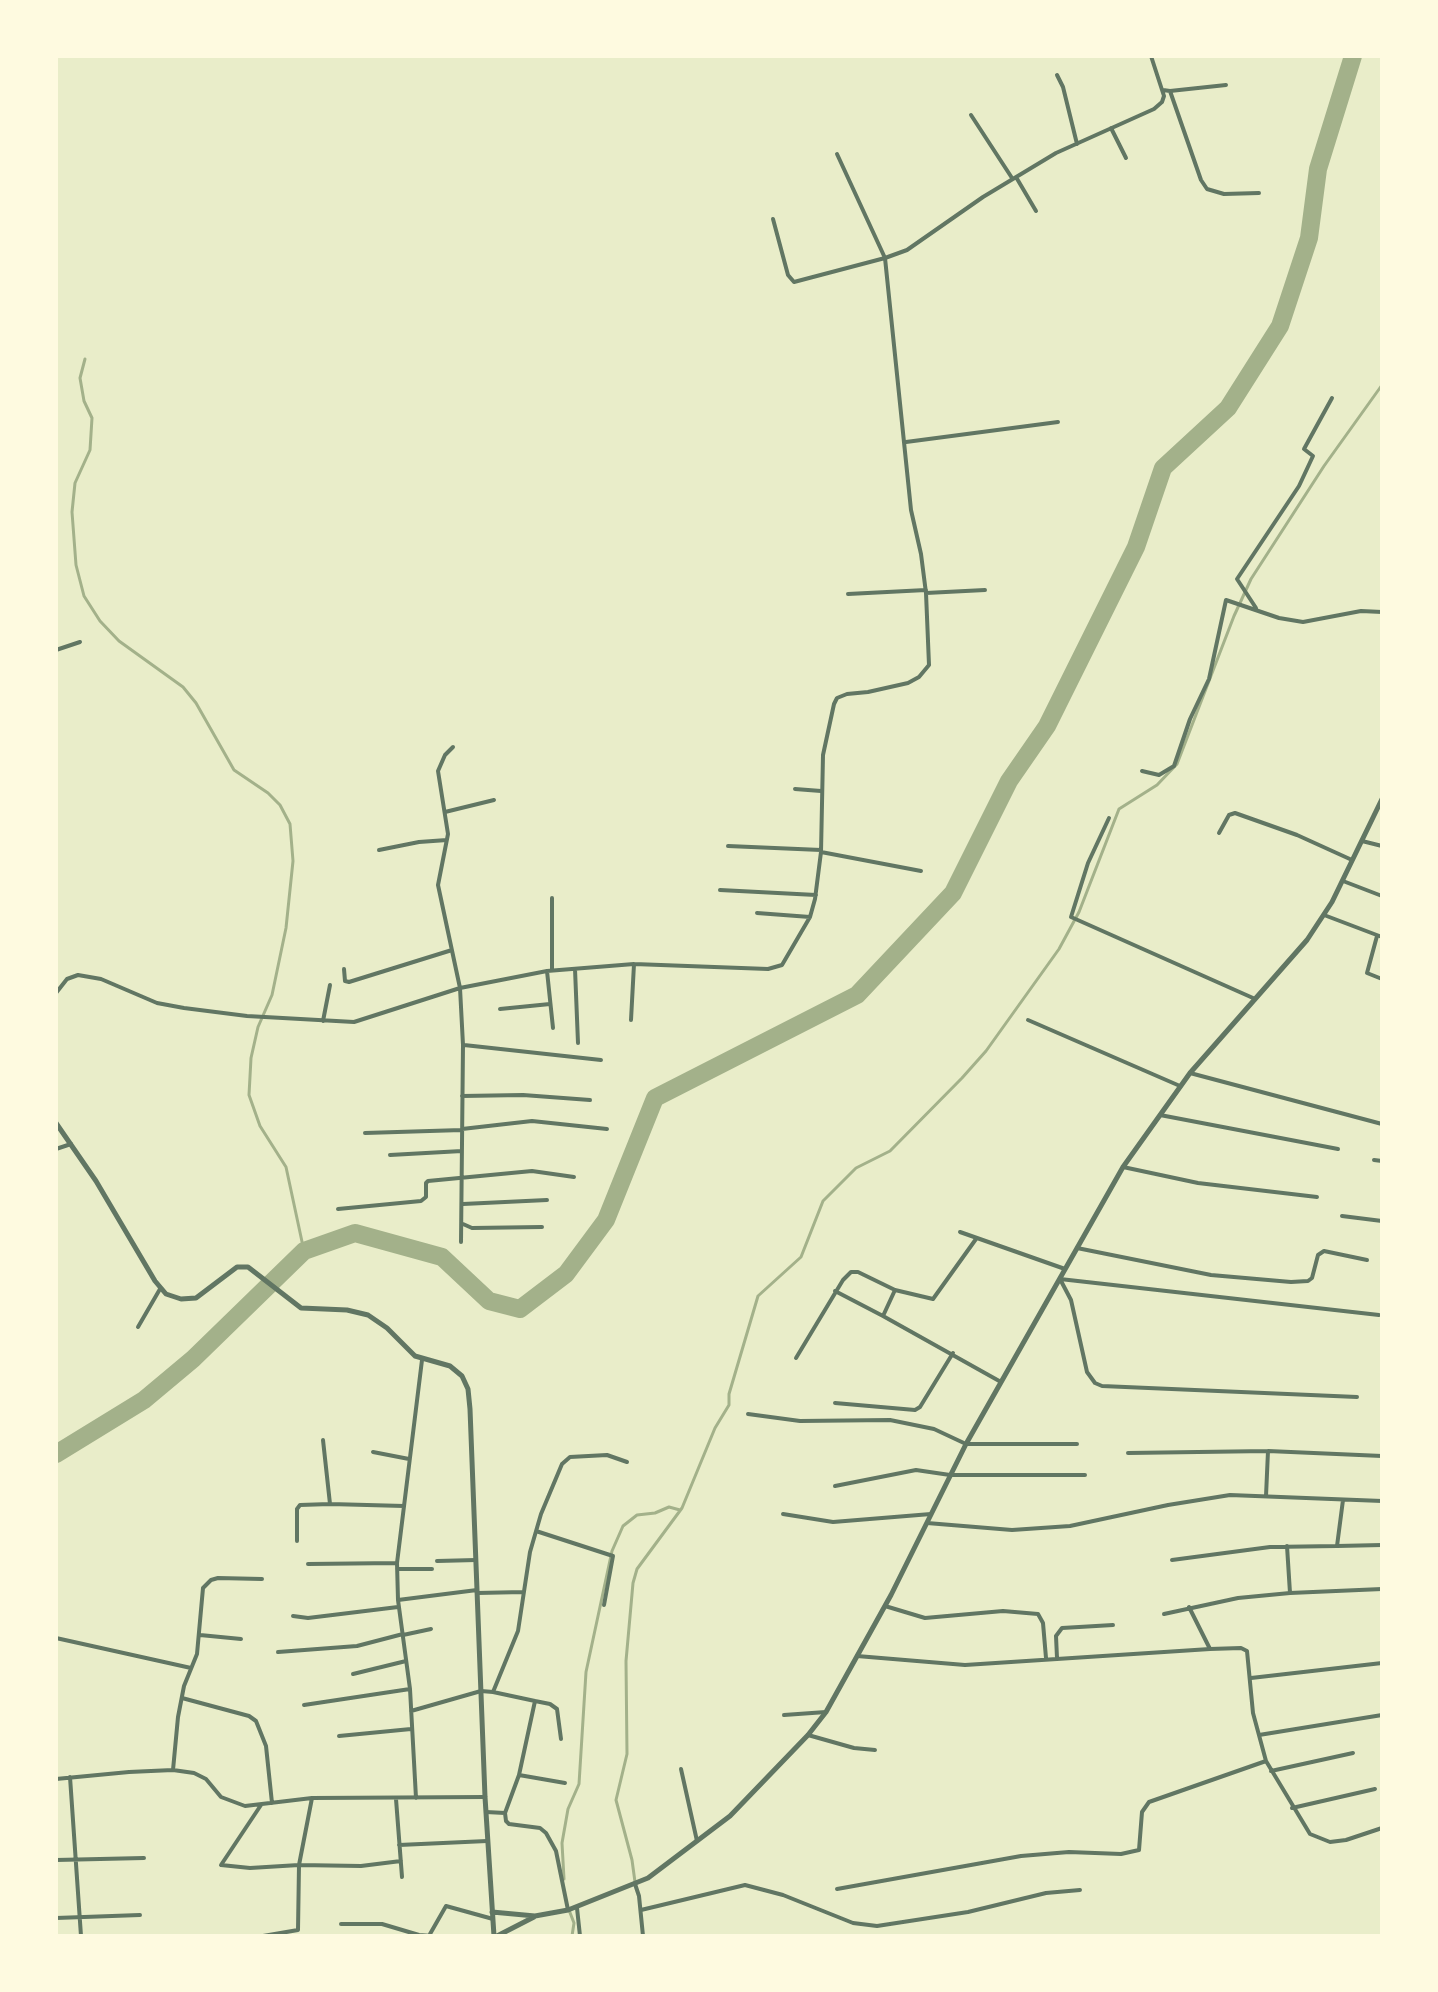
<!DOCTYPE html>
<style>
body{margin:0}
#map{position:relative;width:1438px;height:1992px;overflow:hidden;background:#e9edc9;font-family:Literata,serif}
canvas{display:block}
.frame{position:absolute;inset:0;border:58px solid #fefae0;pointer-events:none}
</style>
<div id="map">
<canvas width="1438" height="1992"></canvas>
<div class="frame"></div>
</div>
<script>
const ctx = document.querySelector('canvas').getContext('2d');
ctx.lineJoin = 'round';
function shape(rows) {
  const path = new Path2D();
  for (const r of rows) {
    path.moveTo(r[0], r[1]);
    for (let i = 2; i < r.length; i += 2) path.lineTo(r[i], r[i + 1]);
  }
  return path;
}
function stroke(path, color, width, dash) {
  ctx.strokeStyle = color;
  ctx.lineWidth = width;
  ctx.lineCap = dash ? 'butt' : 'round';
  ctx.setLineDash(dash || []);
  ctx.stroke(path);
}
stroke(shape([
 [85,359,80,378,84,401,92,418,90,450,75,483,72,512,76,565,84,596,100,621,119,641,183,687,196,703,234,770,268,793,280,805,290,824,293,861,286,928,272,995,258,1027,251,1058,249,1095,260,1126,286,1167,304,1251],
 [564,1879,562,1843,568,1809,579,1784,586,1672,612,1551,623,1526,637,1515,655,1513,669,1507,680,1510],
 [635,1882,632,1860,616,1800,627,1754,626,1661,633,1583,637,1569,682,1508,715,1428,729,1405,729,1394,758,1296,801,1257,823,1201,856,1168,890,1151,962,1078,986,1051,1059,949,1079,912,1119,809,1157,785,1177,764,1234,616,1251,579,1324,466,1382,385],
 [569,1910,574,1923,572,1936]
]), '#a3b18a', 3);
stroke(shape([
 [56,1454,144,1400,193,1359,304,1251,355,1233,442,1257,489,1301,520,1309,566,1274,606,1220,655,1098,857,995,953,893,1009,781,1047,726,1136,547,1163,468,1228,408,1280,326,1309,238,1318,169,1353,56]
]), '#a3b18a', 18);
stroke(shape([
 [1057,75,1063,87,1077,144],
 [1163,90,1170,91,1226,85],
 [1170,91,1201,180,1207,189,1224,194,1259,193],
 [971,115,1012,178],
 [1111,128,1126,158],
 [1016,177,1036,211],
 [773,219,788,275,794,282,885,258,837,154],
 [906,442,1058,422],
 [926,593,985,590],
 [848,594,926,590],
 [1256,608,1237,579,1299,486,1313,456,1304,449,1332,398],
 [56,650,80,642],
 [453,747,445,755,438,771,448,834,438,885,460,988,463,1045,461,1242],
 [1142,771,1159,775,1174,766,1190,719,1209,679,1226,600,1279,618,1303,622,1361,611,1382,612],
 [795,789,821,791],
 [445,812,494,800],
 [1109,818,1088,863,1071,917,1253,998],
 [1219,833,1229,815,1235,813,1297,835,1352,860],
 [1362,841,1382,846],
 [728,846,821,850],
 [379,850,419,842,447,840],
 [821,852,921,871],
 [1343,881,1382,896],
 [720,890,816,895],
 [552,898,552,970],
 [757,913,810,917],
 [1324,915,1382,937],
 [1377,936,1367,973,1382,979],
 [344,969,345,981,349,982,452,950],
 [575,969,578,1043],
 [547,971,553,1028],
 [56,993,67,979,78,975,101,979,157,1003,184,1008,247,1016,354,1022,460,988,547,971,634,964,768,969,782,965,810,917,815,899,821,852,823,755,834,704,837,698,847,694,868,692,908,683,919,677,929,665,926,593,921,554,911,510,885,258,907,250,983,197,1056,153,1154,109,1162,102,1164,96,1151,56],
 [500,1009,550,1004],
 [631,1020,634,964],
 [1028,1020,1180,1086],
 [323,1021,330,985],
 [464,1045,601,1060],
 [1190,1073,1382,1124],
 [462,1096,523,1095,590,1100],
 [1160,1115,1338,1149],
 [462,1129,532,1121,607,1129],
 [365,1133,462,1130],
 [56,1149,71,1144],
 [390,1155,462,1151],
 [1374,1160,1382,1161],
 [1123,1167,1198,1183,1317,1197],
 [463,1204,547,1200],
 [338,1209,421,1201,426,1197,426,1183,428,1181,532,1171,574,1177],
 [1342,1216,1382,1221],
 [463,1224,472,1228,542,1227],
 [960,1232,1065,1269],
 [1077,1248,1211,1275,1291,1282,1308,1281,1312,1278,1318,1255,1324,1251,1367,1260],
 [1060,1279,1071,1300,1087,1372,1095,1383,1102,1386,1357,1397],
 [1060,1279,1379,1315],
 [895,1290,933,1299,976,1239],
 [835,1291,883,1316],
 [138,1327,160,1289],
 [796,1358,843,1280,851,1272,858,1272,895,1290,883,1316,1001,1382],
 [835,1403,915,1410,920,1407,953,1353],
 [748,1414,800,1421,890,1420,934,1429,966,1444,1077,1444],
 [323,1440,330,1504],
 [373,1452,409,1459],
 [1128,1453,1268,1451],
 [835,1486,916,1470,950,1475,1085,1475],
 [1266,1496,1268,1451,1382,1456],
 [1343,1500,1337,1546,1382,1545],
 [783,1514,833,1522,931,1514],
 [927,1523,1012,1530,1070,1526,1168,1505,1230,1495,1382,1501],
 [536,1531,613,1556,604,1605],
 [297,1541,297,1509,300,1505,330,1504,404,1506],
 [1172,1560,1270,1547,1337,1546],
 [437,1561,476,1560],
 [308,1564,397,1563],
 [397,1569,432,1569],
 [477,1593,524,1592],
 [1290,1593,1382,1589],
 [398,1600,477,1590],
 [885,1606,925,1618,1003,1611,1038,1614,1043,1623,1046,1658],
 [1164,1614,1238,1598,1290,1593,1287,1546],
 [293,1616,308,1618,398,1607],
 [200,1635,241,1639],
 [403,1635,431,1629],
 [56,1638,191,1668],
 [1210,1649,1241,1648,1247,1651,1253,1713,1266,1761,1310,1834,1330,1842,1346,1840,1382,1828],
 [278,1652,357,1646,403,1634],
 [857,1656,965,1665,1210,1649,1189,1607],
 [1057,1658,1056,1636,1062,1628,1113,1625],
 [353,1674,406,1661],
 [1251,1678,1382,1663],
 [493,1692,535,1701,519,1775,505,1813,506,1821,509,1824,540,1828,546,1833,556,1851,568,1910],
 [182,1698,249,1716,256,1721,266,1746,272,1803],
 [535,1701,550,1704,557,1709,561,1739],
 [304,1705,410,1689],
 [411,1711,481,1691,493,1692,518,1631,530,1552,541,1514,562,1464,570,1457,607,1455,627,1462],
 [784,1715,826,1712],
 [808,1735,854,1748,875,1750],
 [1259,1735,1382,1715],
 [339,1736,411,1729],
 [681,1769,697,1841],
 [173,1770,178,1717,184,1686,197,1654,203,1588,211,1580,218,1578,262,1579],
 [1271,1771,1353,1753],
 [519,1775,565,1783],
 [70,1777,81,1936],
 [56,1779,129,1772,173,1770,194,1773,206,1779,221,1797,245,1806,312,1798,485,1797],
 [416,1798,410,1689,398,1600,397,1563,422,1360],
 [396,1799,402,1877],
 [261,1805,221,1865,250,1868,299,1865,361,1866,401,1861],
 [1292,1808,1375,1789],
 [486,1812,505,1813],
 [399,1845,487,1841],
 [56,1860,144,1858],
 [635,1884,639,1896,643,1936],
 [837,1889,1021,1856,1069,1852,1121,1854,1139,1850,1142,1812,1149,1802,1266,1761],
 [577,1908,580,1936],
 [641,1910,745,1885,783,1895,853,1923,877,1926,968,1912,1046,1893,1080,1890],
 [56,1918,140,1915],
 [341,1924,382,1924,419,1935,432,1936],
 [430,1934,446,1906,493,1919],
 [263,1936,298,1930,299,1865,312,1798]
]), '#617663', 4);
stroke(shape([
 [56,1123,96,1181,155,1281,166,1294,181,1299,196,1298,237,1267,248,1267,301,1308,347,1310,368,1315,387,1328,415,1356,450,1366,462,1376,468,1389,470,1409,485,1797,494,1936],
 [492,1912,535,1916,568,1910,648,1878,730,1816,808,1735,826,1712,891,1595,966,1444,1123,1167,1190,1073,1307,940,1332,902,1382,799],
 [497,1936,534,1917]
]), '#617663', 5);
</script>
